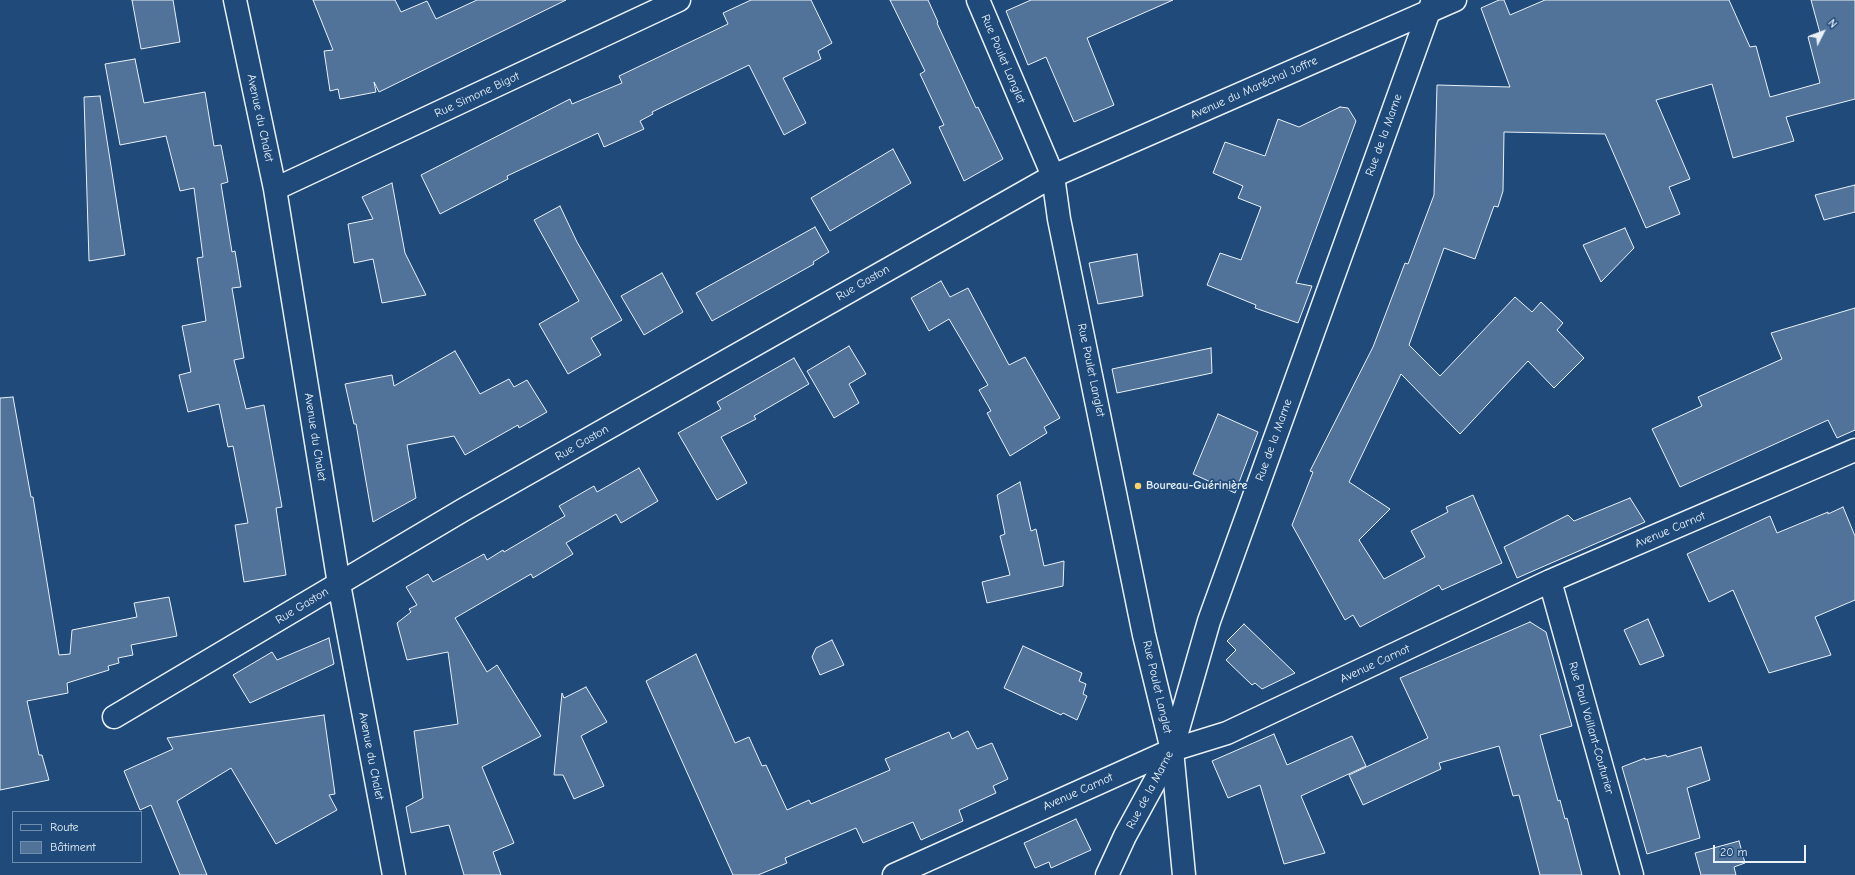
<!DOCTYPE html>
<meta charset="utf-8">
<style>
body{margin:0}
#map{position:relative;width:1855px;height:875px;overflow:hidden;background:#1f4a7a;font-family:"Comic Neue",sans-serif}
canvas{display:block}
.legend{position:absolute;left:12px;top:811px;width:130px;height:52px;box-sizing:border-box;background:#1f4a7a;border:1px solid #6f8dac;margin:0;padding:5px 7px;list-style:none;font-size:12px;color:#e8f1f8}
.legend li{display:flex;align-items:center;gap:8px;height:20px}
.legend b{width:20px;border:1px solid #6f8dac}
.north{position:absolute;left:1803px;top:12px;width:40px;height:40px;-webkit-text-stroke:3px #1f4a7a;paint-order:stroke;rotate:48deg;font-size:11px;font-weight:700;line-height:16px;text-align:center;color:#e8f1f8}
.north::after{content:'';display:block;margin:auto;width:14px;height:18px;background:#e8f1f8;clip-path:polygon(50% 0,100% 100%,50% 72%,0 100%)}
.scale{position:absolute;left:1713px;top:845px;width:93px;height:18px;box-sizing:border-box;border:2px solid #e8f1f8;border-top:0;padding-left:5px;font-size:12px;line-height:14px;white-space:nowrap;color:#e8f1f8;-webkit-text-stroke:3px #1f4a7a;paint-order:stroke}
</style>
<div id="map">
<canvas width="1855" height="875"></canvas>
<ul class="legend">
<li><b style="height:5px;background:#1f4a7a"></b>Route</li>
<li><b style="height:11px;background:#517399"></b>Bâtiment</li>
</ul>
<div class="north">N</div>
<div class="scale">20 m</div>
</div>
<script>
const ctx = document.querySelector('canvas').getContext('2d');
ctx.lineJoin = 'round';
function fillPath(path, color) {
  ctx.fillStyle = color;
  ctx.fill(path, 'evenodd');
}
function shape(rows) {
  const path = new Path2D();
  for (const r of rows) {
    path.moveTo(r[0], r[1]);
    for (let i = 2; i < r.length; i += 2) path.lineTo(r[i], r[i + 1]);
  }
  return path;
}
function stroke(path, color, width, dash) {
  ctx.strokeStyle = color;
  ctx.lineWidth = width;
  ctx.lineCap = dash ? 'butt' : 'round';
  ctx.setLineDash(dash || []);
  ctx.stroke(path);
}
function label(font, color, halo, rows, align = 'center') {
  ctx.font = font + ' "Comic Neue",sans-serif';
  ctx.lineWidth = 3.5;
  ctx.setLineDash([]);
  ctx.textBaseline = 'middle';
  ctx.strokeStyle = halo;
  ctx.fillStyle = color;
  for (const [text, x, y, turn = 0] of rows) {
    ctx.save();
    ctx.translate(x, y);
    ctx.rotate((+turn || 0) * Math.PI / 180);
    ctx.textAlign = isNaN(turn) ? turn : align;
    if (halo) ctx.strokeText(text, 0, 0);
    ctx.fillText(text, 0, 0);
    ctx.restore();
  }
}
const building = shape([
 [132,0,173,0,180,42,141,49,132,0],
 [313,0,395,0,401,12,427,1,436,19,477,0,566,0,379,92,374,82,376,92,340,99,338,89,330,91,324,51,333,50,313,0],
 [751,0,811,0,832,43,818,51,821,59,783,78,806,123,784,135,749,65,652,112,653,114,640,121,644,129,604,147,598,133,507,176,508,179,440,214,421,175,570,99,572,104,622,83,619,76,728,24,723,13,751,0],
 [890,0,928,0,938,22,937,23,976,108,978,107,1003,159,964,181,939,127,944,125,920,74,925,71,890,0],
 [1031,0,1173,0,1087,38,1114,105,1074,122,1046,57,1028,65,1006,11,1031,0],
 [1499,0,1504,0,1510,15,1545,0,1729,0,1750,47,1756,46,1770,97,1820,83,1808,37,1820,33,1811,0,1855,0,1855,99,1786,117,1794,141,1733,158,1712,84,1656,100,1690,179,1669,187,1680,214,1646,228,1605,134,1504,132,1503,191,1498,207,1494,206,1475,259,1444,248,1409,345,1440,376,1515,297,1532,312,1541,302,1563,323,1557,330,1584,358,1554,388,1528,361,1460,434,1401,374,1349,482,1390,509,1359,540,1384,579,1425,557,1411,531,1448,512,1446,507,1473,495,1502,563,1442,590,1439,585,1360,627,1353,615,1345,620,1292,525,1313,472,1310,471,1373,347,1405,263,1408,264,1434,195,1437,85,1510,87,1481,8,1499,0],
 [135,59,144,103,205,92,214,146,221,145,228,182,221,184,232,252,235,251,241,287,232,288,244,358,234,360,246,409,264,405,282,507,276,508,286,575,244,582,235,525,248,523,233,446,228,447,219,404,188,412,179,375,191,372,182,326,206,321,197,258,203,257,194,188,180,191,166,136,120,145,105,64,135,59],
 [100,96,125,255,89,261,84,97,100,96],
 [1340,107,1348,108,1356,121,1296,283,1312,286,1298,323,1255,308,1256,305,1207,285,1220,253,1241,260,1261,207,1238,198,1243,186,1213,173,1225,142,1265,156,1278,119,1299,127,1340,107],
 [893,149,911,183,830,231,811,198,893,149],
 [392,183,405,253,426,295,382,303,373,259,354,263,348,224,373,219,362,197,392,183],
 [1855,185,1855,212,1824,220,1815,195,1855,185],
 [560,206,577,242,622,320,591,338,601,355,568,374,539,324,579,301,534,220,560,206],
 [815,227,829,252,813,262,814,264,712,321,696,293,815,227],
 [1625,228,1634,248,1601,282,1583,245,1625,228],
 [1137,254,1143,296,1098,304,1089,263,1137,254],
 [662,273,683,312,644,335,621,296,662,273],
 [941,281,950,297,968,288,1009,365,1025,357,1060,418,1044,427,1047,433,1010,456,987,413,991,411,979,390,988,385,949,319,929,331,911,298,941,281],
 [1855,308,1855,430,1837,438,1828,420,1680,487,1652,429,1702,406,1698,397,1782,359,1771,333,1855,308],
 [849,346,866,374,849,384,859,403,834,418,807,371,849,346],
 [1211,348,1212,373,1117,393,1112,369,1211,348],
 [455,351,480,394,509,379,514,387,527,380,547,412,519,428,518,425,465,455,454,436,407,445,416,498,373,522,356,424,354,424,345,384,392,375,394,386,455,351],
 [794,358,809,384,754,416,756,419,721,437,747,483,717,500,678,433,721,409,717,402,794,358],
 [13,397,31,497,33,497,59,655,70,654,72,630,137,617,134,603,169,597,177,636,131,645,133,655,118,658,119,663,108,666,109,670,67,683,68,693,27,701,39,755,42,755,49,780,0,790,0,398,13,397],
 [1218,414,1258,432,1235,493,1193,474,1218,414],
 [639,468,658,501,621,523,616,514,566,543,573,554,533,578,531,574,455,618,487,672,497,665,541,736,482,767,514,843,493,852,501,875,464,875,449,825,411,833,406,807,423,798,414,731,458,724,448,652,407,660,397,623,411,612,409,609,417,605,406,587,428,574,433,582,484,554,487,560,503,550,504,552,565,516,559,506,594,486,597,492,639,468],
 [1020,482,1031,531,1036,529,1044,566,1064,561,1063,586,987,603,982,582,1010,575,1000,536,1005,534,997,495,1020,482],
 [1630,498,1645,522,1517,578,1504,547,1568,515,1574,521,1630,498],
 [1843,507,1855,536,1855,600,1815,617,1831,655,1769,673,1733,590,1709,602,1687,554,1770,516,1777,533,1828,512,1828,514,1843,507],
 [1648,619,1664,656,1640,665,1624,630,1648,619],
 [1530,622,1546,632,1572,726,1540,735,1558,801,1560,800,1565,819,1567,818,1582,875,1540,875,1519,795,1513,796,1499,746,1439,763,1441,769,1363,805,1349,775,1428,738,1400,678,1530,622],
 [1244,624,1295,673,1262,689,1255,683,1252,685,1226,660,1236,650,1227,641,1244,624],
 [329,638,334,664,250,703,233,675,272,652,277,660,329,638],
 [832,640,844,665,820,675,812,657,816,648,832,640],
 [1023,646,1082,673,1079,681,1086,684,1083,694,1087,696,1077,720,1063,713,1061,715,1004,688,1023,646],
 [696,654,735,743,749,737,762,766,766,765,787,810,809,800,811,804,890,770,885,759,949,732,952,739,968,731,977,749,992,743,1008,779,993,786,996,793,959,810,963,821,921,840,913,822,863,843,856,828,785,858,787,863,758,875,733,875,646,681,696,654],
 [586,687,607,722,581,736,604,786,574,799,563,775,554,775,562,693,564,698,586,687],
 [324,715,335,794,329,795,337,810,276,844,231,768,177,801,207,875,180,875,151,805,140,810,124,771,173,749,167,738,324,715],
 [1274,734,1287,765,1352,736,1366,766,1301,796,1325,853,1284,864,1260,785,1228,798,1212,761,1274,734],
 [1701,747,1710,780,1687,788,1700,838,1647,854,1622,767,1645,758,1645,760,1666,755,1667,757,1701,747],
 [1076,819,1091,850,1051,868,1049,862,1035,868,1024,843,1076,819],
 [1739,841,1745,863,1734,867,1736,875,1701,875,1695,853,1739,841]
]);
fillPath(building, '#517399');
stroke(building, '#e8f1f8', 1);
const minor = shape([
 [235,0,275,189,339,584,394,875],
 [978,0,1053,176,1059,219,1144,635,1172,750],
 [275,189,679,0],
 [1550,581,1632,875],
 [114,717,463,510,1053,176,1455,0],
 [894,875,1172,750,1227,733,1550,581,1855,450],
 [1107,875,1125,836,1172,750]
]);
const major = shape([
 [1184,875,1172,750,1209,621,1433,0]
]);
stroke(minor, '#e8f1f8', 25);
stroke(major, '#e8f1f8', 25);
stroke(minor, '#1f4a7a', 22);
stroke(major, '#1f4a7a', 22);
for (const [x, y, r, color] of [
 [1138,486,4,"#ffd166"]
]) {
  const dot = new Path2D();
  dot.arc(x, y, r, 0, 2 * Math.PI);
  ctx.fillStyle = color;
  ctx.fill(dot);
  stroke(dot, '#1f4a7a', 1.5);
}
label('12px', '#e8f1f8', '#1f4a7a', [
 ["Rue Poulet Langlet",1003,59,67],
 ["Avenue du Maréchal Joffre",1254,88,-24],
 ["Rue Simone Bigot",477,95,-25],
 ["Avenue du Chalet",260,118,78],
 ["Rue de la Marne",1384,135,-70],
 ["Rue Gaston",863,283,-30],
 ["Rue Poulet Langlet",1091,370,78],
 ["Avenue du Chalet",315,437,81],
 ["Rue de la Marne",1274,440,-70],
 ["Rue Gaston",582,443,-30],
 ["Avenue Carnot",1670,530,-23],
 ["Rue Gaston",302,606,-31],
 ["Avenue Carnot",1375,664,-25],
 ["Rue Poulet Langlet",1157,687,77],
 ["Rue Paul Vaillant-Couturier",1591,728,74],
 ["Avenue du Chalet",371,756,79],
 ["Rue de la Marne",1150,790,-62],
 ["Avenue Carnot",1078,792,-24]
]);
label('bold 12px', '#e8f1f8', '#1f4a7a', [
 ["Boureau-Guérinière",1146,486]
], 'left');
</script>
